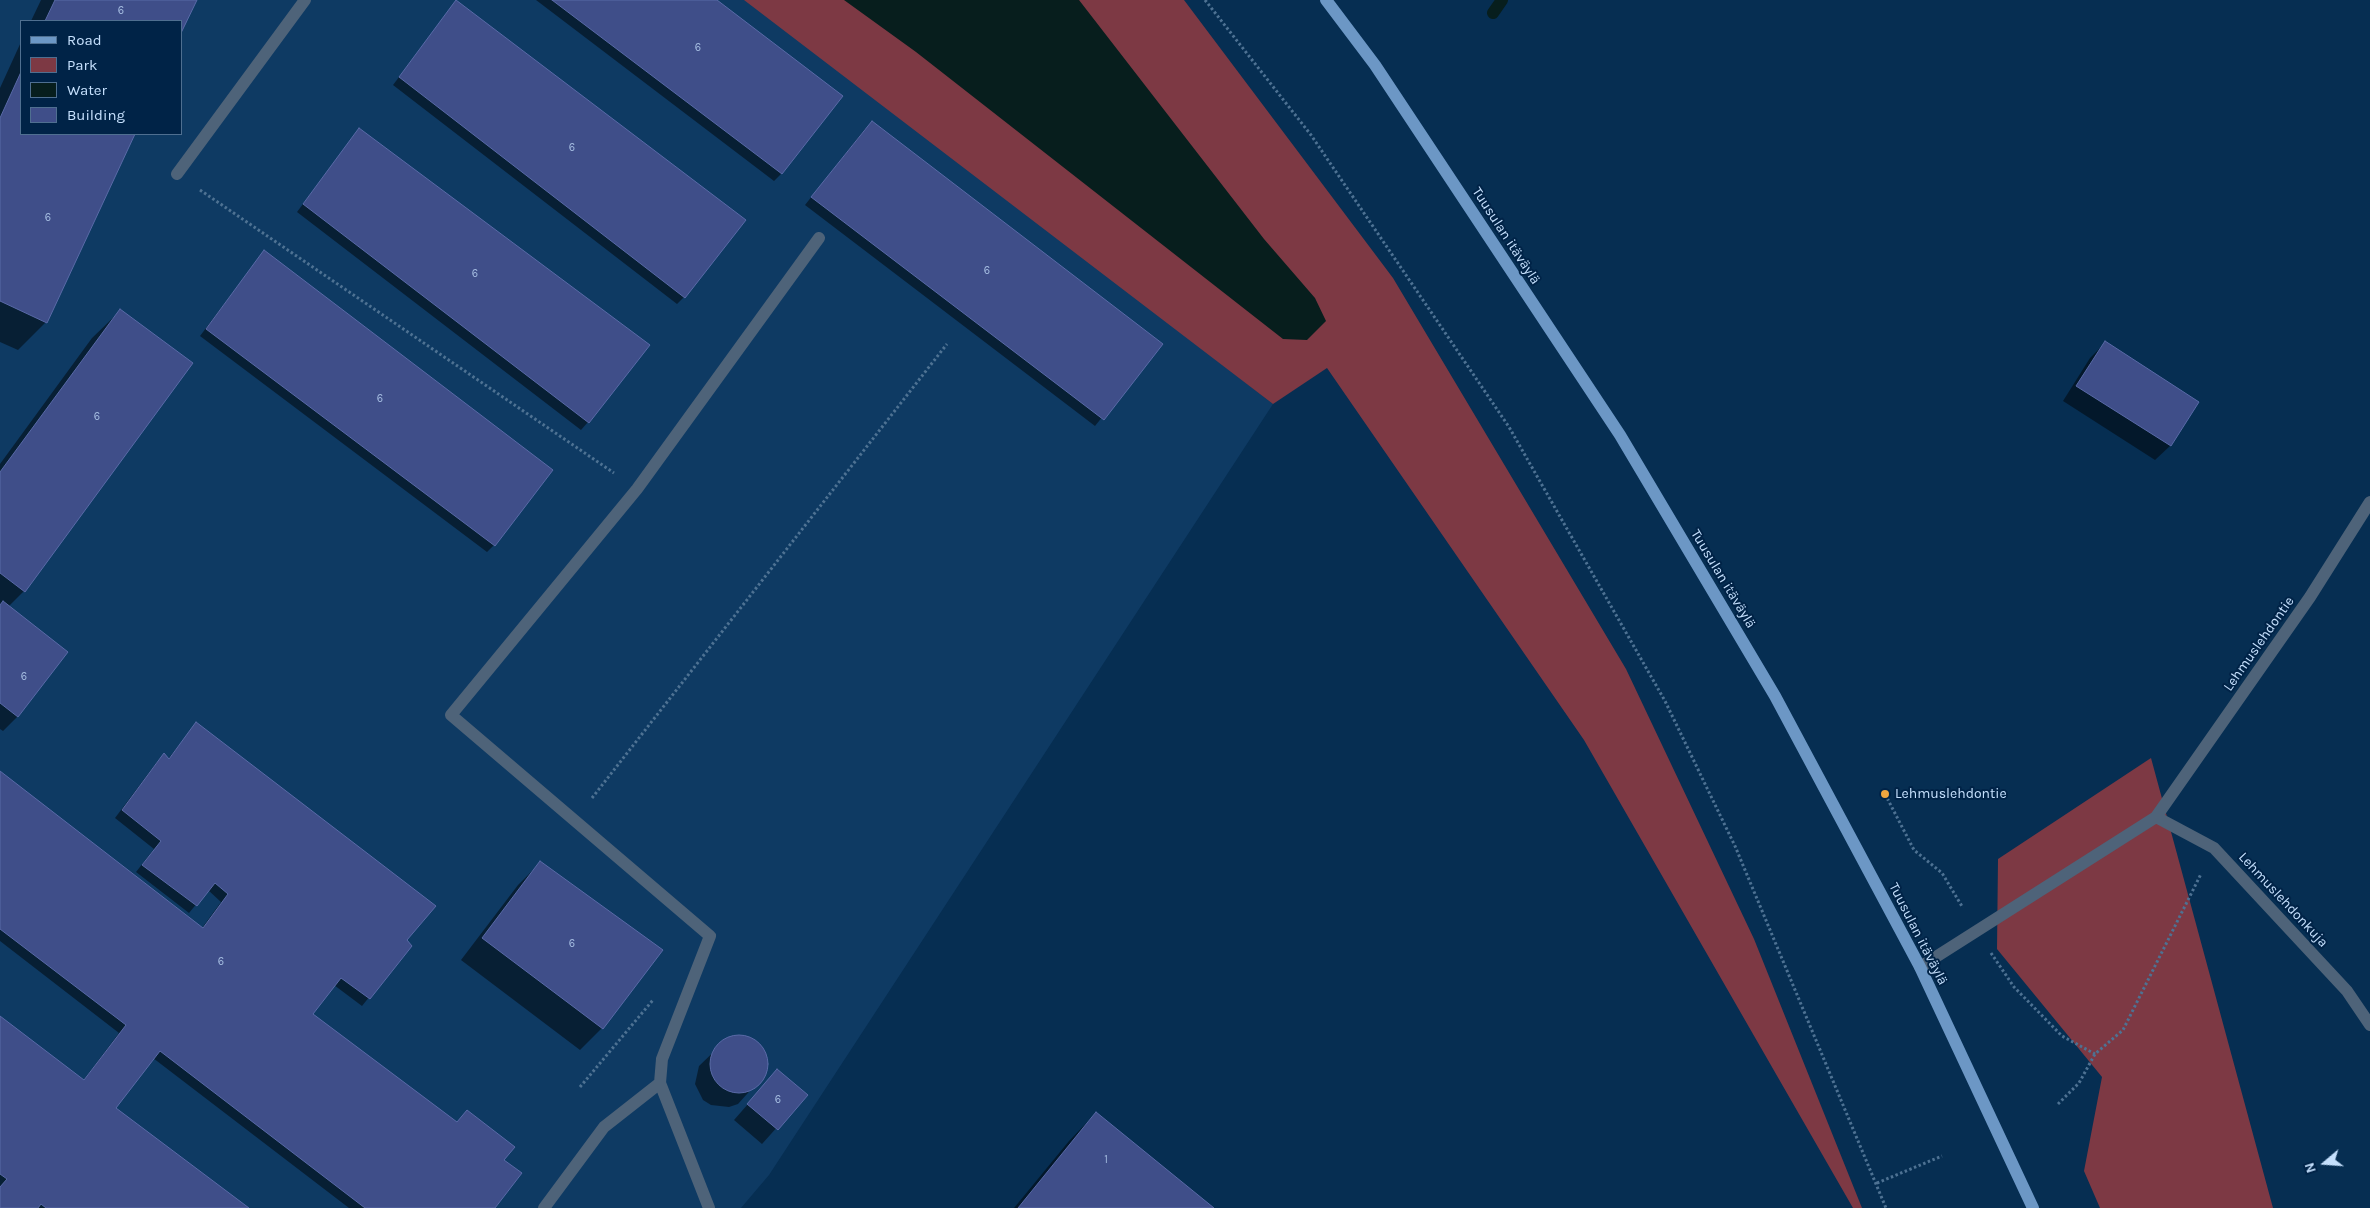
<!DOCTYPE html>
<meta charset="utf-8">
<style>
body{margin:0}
#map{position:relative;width:2370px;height:1208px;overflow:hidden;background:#062e52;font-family:Karla,sans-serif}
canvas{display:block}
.legend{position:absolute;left:20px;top:20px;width:162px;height:115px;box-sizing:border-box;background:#002347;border:1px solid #4f6f90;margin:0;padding:6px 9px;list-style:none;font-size:15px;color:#c5e0fd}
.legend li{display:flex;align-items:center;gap:10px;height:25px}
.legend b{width:25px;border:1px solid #4f6f90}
.north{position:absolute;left:2300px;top:1138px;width:50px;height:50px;-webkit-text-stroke:4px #002347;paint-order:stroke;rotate:252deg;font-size:14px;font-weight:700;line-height:20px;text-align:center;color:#c5e0fd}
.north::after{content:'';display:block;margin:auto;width:18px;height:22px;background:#c5e0fd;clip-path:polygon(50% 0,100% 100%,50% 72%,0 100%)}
</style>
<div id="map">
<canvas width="2370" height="1208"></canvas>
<ul class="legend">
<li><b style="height:6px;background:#6c97c5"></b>Road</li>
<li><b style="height:14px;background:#7d3944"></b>Park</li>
<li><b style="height:14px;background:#071e1d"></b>Water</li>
<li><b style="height:14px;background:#3f4e89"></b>Building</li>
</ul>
<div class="north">N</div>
</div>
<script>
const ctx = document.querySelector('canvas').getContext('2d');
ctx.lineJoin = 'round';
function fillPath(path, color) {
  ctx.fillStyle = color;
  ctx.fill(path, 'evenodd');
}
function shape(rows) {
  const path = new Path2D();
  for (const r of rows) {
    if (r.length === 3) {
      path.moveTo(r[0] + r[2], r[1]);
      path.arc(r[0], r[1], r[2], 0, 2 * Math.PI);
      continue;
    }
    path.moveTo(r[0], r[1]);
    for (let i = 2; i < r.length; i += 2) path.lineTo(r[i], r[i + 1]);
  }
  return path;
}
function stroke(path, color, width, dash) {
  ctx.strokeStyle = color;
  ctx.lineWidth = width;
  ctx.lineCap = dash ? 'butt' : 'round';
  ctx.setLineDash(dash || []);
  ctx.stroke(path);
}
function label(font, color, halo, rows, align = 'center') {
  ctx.font = font + ' Karla,sans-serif';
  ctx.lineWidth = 4;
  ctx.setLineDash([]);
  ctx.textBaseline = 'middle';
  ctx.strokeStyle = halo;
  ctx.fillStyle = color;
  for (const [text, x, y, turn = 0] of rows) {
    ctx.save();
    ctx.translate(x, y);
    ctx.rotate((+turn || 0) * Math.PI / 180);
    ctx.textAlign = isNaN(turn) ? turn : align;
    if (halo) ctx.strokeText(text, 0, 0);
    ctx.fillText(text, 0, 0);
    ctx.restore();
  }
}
fillPath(shape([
 [0,0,747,0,1013,202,1273,404,769,1175,741,1208,0,1208],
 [21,21,181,21,181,134,21,134]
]), '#0e3a63');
fillPath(shape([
 [744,0,1184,0,1393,278,1626,669,1754,939,1862,1208,1853,1208,1584,740,1327,368,1273,404],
 [2151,758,2273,1208,2100,1208,2084,1171,2102,1077,1997,949,1998,859]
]), '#7d3944');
fillPath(shape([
 [844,0,1079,0,1264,239,1315,298,1326,321,1307,340,1283,339,916,52]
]), '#071e1d');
fillPath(shape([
 [41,0,195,0,181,21,31,21],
 [536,0,715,0,781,174,774,181],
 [456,2,684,297,677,304,393,85],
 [21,42,21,134,133,134,46,322,18,350,0,342,0,88],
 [359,129,588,422,581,430,297,212],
 [865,129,1161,344,1095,426,805,205],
 [264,251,494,545,487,552,200,336],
 [120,311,24,591,8,607,18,716,3,731,0,729,0,464,92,338],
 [2105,343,2198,402,2170,446,2155,460,2063,401,2090,358],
 [196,724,410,946,362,1006,334,985,312,1014,502,1160,494,1208,349,1208,153,1058,114,1108,247,1208,0,1208,0,1017,83,1081,119,1033,0,941,0,773,202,928,221,902,208,890,189,913,136,872,154,849,115,818,157,762,164,755,168,759],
 [540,863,661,951,602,1028,580,1050,461,960,518,885],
 [747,1037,761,1048,767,1066,765,1074,738,1104,729,1107,711,1105,703,1100,695,1084,699,1066,728,1038],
 [777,1071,806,1095,762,1144,734,1120],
 [1096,1113,1212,1208,1014,1208,1069,1141]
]), '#0007');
stroke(shape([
 [1493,13,1502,0]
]), '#071e1d', 12);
const building = shape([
 [55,0,197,0,181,33,181,21,45,21,55,0],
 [456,0,746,220,685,298,399,77,456,0],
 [552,0,717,0,843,96,782,174,552,0],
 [21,72,21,134,135,134,47,323,0,301,0,118,21,72],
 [872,121,1163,344,1104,420,811,197,872,121],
 [359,128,650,345,589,423,303,204,359,128],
 [264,250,553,470,495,546,206,329,264,250],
 [120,309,193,363,25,592,0,573,0,472,120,309],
 [2105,341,2199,402,2171,446,2076,386,2105,341],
 [3,601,68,652,18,717,0,703,0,605,3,601],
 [196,722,436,906,407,940,412,946,370,999,341,978,313,1014,457,1122,467,1110,515,1147,504,1160,522,1173,495,1208,365,1208,160,1051,116,1108,249,1208,46,1208,41,1204,38,1208,0,1208,0,1187,7,1179,0,1174,0,1016,84,1080,126,1025,0,929,0,771,203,928,228,894,215,883,197,906,142,865,161,841,122,810,164,753,169,759,196,722],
 [540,861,663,950,603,1029,482,938,540,861],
 [739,1064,29],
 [777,1069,808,1095,778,1130,747,1104,777,1069],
 [1096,1112,1214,1208,1018,1208,1096,1112]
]);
fillPath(building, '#3f4e89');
stroke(building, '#596aa7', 1);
stroke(shape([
 [1205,0,1311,135,1509,427,1665,701,1735,846,1886,1208],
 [200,190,614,473],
 [1885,794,1914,850,1942,873,1963,908],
 [592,798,947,344],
 [1991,953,2014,987,2062,1036,2095,1054],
 [580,1087,653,1000],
 [2058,1104,2079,1083,2095,1054,2123,1030,2201,874],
 [1877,1183,1942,1156]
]), '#4e7293', 3, [2.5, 2.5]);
stroke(shape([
 [177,174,305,0],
 [544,1208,604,1127,660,1083],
 [709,1208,660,1083,662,1059,710,936,451,715,637,489,819,238]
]), '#4e6379', 12);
stroke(shape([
 [2156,817,2214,848,2347,991,2370,1025],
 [1920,967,2156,817,2310,597,2370,502]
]), '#4e6379', 12);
stroke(shape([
 [1326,0,1375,65,1620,435,1775,696,1920,967,2033,1208]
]), '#6c97c5', 12);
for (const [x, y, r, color] of [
 [1885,794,5,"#f0a63f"]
]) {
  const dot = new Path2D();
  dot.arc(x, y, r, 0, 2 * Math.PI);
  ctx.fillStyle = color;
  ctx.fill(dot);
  stroke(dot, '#002347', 2);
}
label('11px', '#a4bce0', null, [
 ["6",121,11],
 ["6",698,48],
 ["6",572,148],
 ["6",48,218],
 ["6",987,271],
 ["6",475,274],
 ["6",380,399],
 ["6",97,417],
 ["6",24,677],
 ["6",572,944],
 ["6",221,962],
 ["6",778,1100],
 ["1",1106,1160]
]);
label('14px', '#c5e0fd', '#002347', [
 ["Tuusulan itäväylä",1506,236,57],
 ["Tuusulan itäväylä",1723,579,59],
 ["Lehmuslehdontie",2259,644,-55],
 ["Lehmuslehdonkuja",2283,900,47],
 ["Tuusulan itäväylä",1918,934,63]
]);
label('14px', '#c5e0fd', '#002347', [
 ["Lehmuslehdontie",1895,794]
], 'left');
</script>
